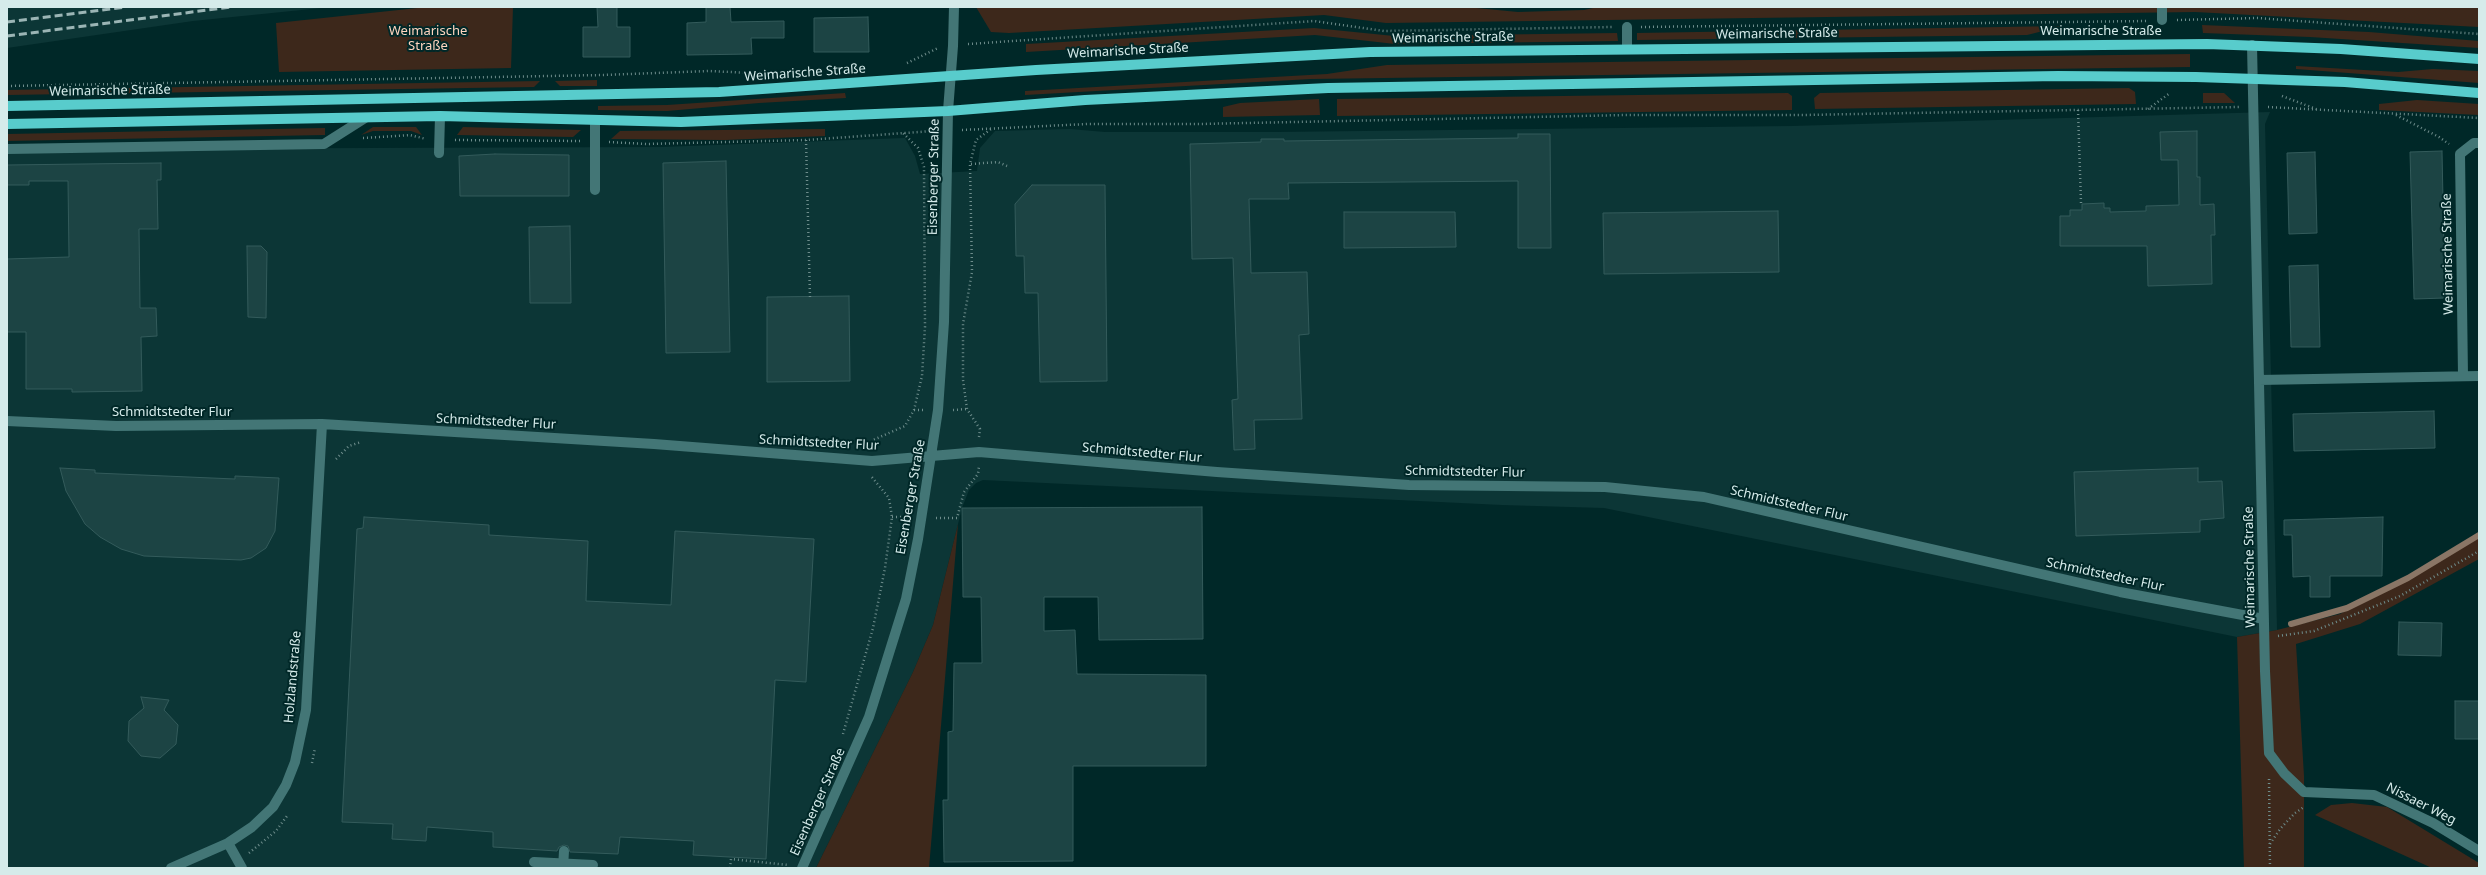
<!DOCTYPE html>
<meta charset="utf-8">
<style>
body{margin:0}
#map{position:relative;width:2486px;height:875px;overflow:hidden;background:#002828;font-family:"Noto Sans",sans-serif}
canvas{display:block}
.frame{position:absolute;inset:0;border:8px solid #d5ebea;pointer-events:none}
</style>
<div id="map">
<canvas width="2486" height="875"></canvas>
<div class="frame"></div>
</div>
<script>
const ctx = document.querySelector('canvas').getContext('2d');
ctx.lineJoin = 'round';
function fillPath(path, color) {
  ctx.fillStyle = color;
  ctx.fill(path, 'evenodd');
}
function shape(rows) {
  const path = new Path2D();
  for (const r of rows) {
    path.moveTo(r[0], r[1]);
    for (let i = 2; i < r.length; i += 2) path.lineTo(r[i], r[i + 1]);
  }
  return path;
}
function stroke(path, color, width, dash) {
  ctx.strokeStyle = color;
  ctx.lineWidth = width;
  ctx.lineCap = dash ? 'butt' : 'round';
  ctx.setLineDash(dash || []);
  ctx.stroke(path);
}
function label(font, color, halo, rows, align = 'center') {
  ctx.font = font + ' "Noto Sans",sans-serif';
  ctx.lineWidth = 4;
  ctx.setLineDash([]);
  ctx.textBaseline = 'middle';
  ctx.strokeStyle = halo;
  ctx.fillStyle = color;
  for (const [text, x, y, turn = 0] of rows) {
    ctx.save();
    ctx.translate(x, y);
    ctx.rotate((+turn || 0) * Math.PI / 180);
    ctx.textAlign = isNaN(turn) ? turn : align;
    if (halo) ctx.strokeText(text, 0, 0);
    ctx.fillText(text, 0, 0);
    ctx.restore();
  }
}
fillPath(shape([
 [7,7,331,7,193,21,7,48],
 [2270,112,2265,124,2277,630,2237,637,1604,508,1502,505,983,480,976,483,969,490,962,508,933,625,913,672,816,868,7,868,7,152,76,149,662,147,905,138,915,156,920,174,977,171,980,148,995,131,1070,129,1105,132,1276,132,1792,126]
]), '#0c3636');
fillPath(shape([
 [427,7,513,7,511,68,279,72,276,23],
 [976,7,1466,7,1518,12,1584,10,1598,7,2479,7,2479,27,2195,12,1386,23,1324,15,1009,33,991,32],
 [2202,25,2369,32,2479,41,2479,48,2310,37,2203,33],
 [2063,26,2027,35,1637,40,1637,33],
 [1314,28,1394,36,1617,33,1618,41,1395,44,1315,35,1026,52,1026,44],
 [2190,54,2190,67,1311,79,1025,95,1025,91,1327,74,1387,65],
 [2296,66,2398,72,2433,69,2479,71,2479,83,2296,69],
 [597,80,597,86,560,86,555,81],
 [540,81,534,87,7,95,7,90],
 [2129,88,2135,92,2136,104,1815,109,1814,98,1820,93],
 [845,93,846,98,759,103,667,111,598,110,598,106,667,105],
 [1788,93,1792,96,1792,110,1337,116,1337,99],
 [2203,93,2224,93,2235,103,2203,103],
 [1319,99,1320,115,1223,117,1223,107,1240,103],
 [2417,100,2479,104,2479,115,2379,110,2379,104],
 [373,127,416,127,422,135,411,131,373,131,361,135],
 [463,127,539,129,581,130,573,137,457,135],
 [325,128,325,135,7,141,7,134],
 [825,129,825,136,725,140,611,139,620,131],
 [958,524,929,868,816,868,913,672,933,625],
 [2479,537,2479,559,2360,624,2296,644,2304,776,2304,868,2244,868,2237,637,2277,630,2340,614],
 [2352,803,2387,807,2479,863,2479,868,2432,868,2315,815,2331,805]
]), '#3d281b');
stroke(shape([
 [2291,624,2347,608,2408,578,2479,535]
]), '#8a7666', 6);
const building = shape([
 [597,7,617,7,617,27,630,27,630,57,583,57,583,27,598,27,597,7],
 [706,7,730,7,731,22,784,21,784,38,751,38,752,54,687,55,687,23,706,22,706,7],
 [868,17,869,52,814,52,814,18,868,17],
 [2197,131,2197,177,2200,177,2200,205,2214,204,2215,235,2211,235,2212,284,2148,286,2147,246,2060,246,2060,216,2070,216,2070,210,2082,210,2082,204,2104,203,2104,208,2110,208,2110,212,2146,211,2146,206,2179,205,2178,160,2161,160,2160,132,2197,131],
 [1518,134,1550,134,1551,248,1518,248,1518,181,1288,183,1289,199,1249,199,1251,273,1307,272,1309,334,1299,335,1302,419,1254,420,1255,449,1234,450,1232,400,1238,399,1233,258,1192,259,1190,144,1261,142,1261,139,1284,139,1284,141,1518,138,1518,134],
 [2442,151,2445,298,2414,299,2410,152,2442,151],
 [2315,152,2317,233,2289,234,2287,153,2315,152],
 [495,154,569,155,569,196,460,196,459,156,495,154],
 [726,161,730,352,666,353,663,163,726,161],
 [161,163,161,180,157,180,158,229,139,229,140,308,156,308,157,336,141,337,142,391,72,392,72,389,26,389,26,332,7,332,7,259,69,257,68,181,29,181,29,185,7,185,7,165,161,163],
 [1032,185,1105,185,1107,381,1040,382,1038,293,1025,293,1024,256,1016,256,1015,204,1032,185],
 [1778,211,1779,272,1604,274,1603,213,1778,211],
 [1344,212,1455,212,1456,247,1344,248,1344,212],
 [570,226,571,303,530,303,529,227,570,226],
 [247,246,261,246,267,252,266,318,248,317,247,246],
 [2318,265,2320,347,2291,347,2289,266,2318,265],
 [849,296,850,381,767,382,767,297,849,296],
 [2434,411,2435,448,2294,451,2293,414,2434,411],
 [60,468,95,470,95,473,235,479,235,476,279,478,275,531,266,548,251,558,241,560,144,556,121,549,100,537,85,524,66,491,60,468],
 [2198,468,2198,482,2222,481,2224,518,2200,520,2200,532,2076,536,2074,472,2198,468],
 [1202,507,1203,639,1099,640,1098,597,1044,597,1044,631,1075,630,1077,674,1206,675,1206,766,1073,766,1073,861,944,862,943,800,948,800,948,732,953,731,954,663,982,663,981,597,963,597,962,508,1202,507],
 [364,517,489,525,489,535,588,541,586,601,671,605,675,531,814,539,806,682,775,680,766,859,693,855,694,841,620,837,618,854,570,852,568,846,564,845,559,847,557,851,493,847,493,832,427,827,426,841,392,839,393,824,342,822,357,529,363,528,364,517],
 [2383,517,2382,576,2330,576,2330,597,2310,597,2310,576,2293,577,2292,535,2284,535,2284,520,2383,517],
 [2399,622,2442,623,2441,656,2398,655,2399,622],
 [141,697,169,700,164,710,178,725,176,744,160,758,141,756,128,741,129,721,144,708,141,697],
 [2455,701,2479,701,2479,739,2455,739,2455,701]
]);
fillPath(building, '#1c4444');
stroke(building, '#335b5b', 1);
stroke(shape([
 [2177,20,2257,18,2479,34],
 [1641,27,2148,21],
 [968,44,1314,21,1384,31,1612,27],
 [907,63,938,48],
 [7,86,603,75,709,71,752,73],
 [2282,96,2316,109],
 [2268,107,2479,118],
 [2148,109,2170,93],
 [2078,110,2081,203],
 [2396,115,2439,137,2449,144],
 [962,130,1087,124,1200,124,1627,115,1803,115,2239,107],
 [363,138,410,135,426,139],
 [455,140,580,141],
 [806,140,810,297],
 [609,142,646,144,806,140,933,131],
 [971,164,998,162,1007,166],
 [914,410,924,410],
 [953,410,967,409],
 [979,437,980,429,967,409,963,380,963,324,972,272,970,164,976,140,991,129],
 [873,447,873,440,905,426,914,410,922,376,925,327,924,167,918,148,902,132],
 [336,459,349,446,361,442],
 [892,517,907,517],
 [936,518,957,518,964,492,978,474,979,466],
 [2278,636,2314,631,2400,596,2479,551],
 [843,734,873,628,885,568,892,517,889,498,871,476],
 [312,763,315,748],
 [2269,779,2270,868],
 [2270,844,2280,829,2295,813,2304,807],
 [249,853,276,831,287,816],
 [730,868,731,859,788,865]
]), '#6e8d8c', 2.5, [1, 3]);
stroke(shape([
 [2162,7,2162,20],
 [1627,27,1627,48],
 [2252,45,2265,671,2269,753,2284,773,2304,792,2374,795,2433,823,2479,851],
 [7,149,324,144,365,118],
 [439,153,440,116],
 [595,190,595,120],
 [2463,376,2460,154,2474,143,2479,143],
 [2259,380,2479,376],
 [7,421,116,426,322,424,654,444,872,461,979,452,1217,472,1409,485,1605,487,1704,497,2120,592,2264,619],
 [228,843,242,868],
 [534,862,593,865],
 [171,868,228,843,252,827,273,807,286,785,295,762,306,710,322,424],
 [563,868,564,851],
 [802,868,869,717,906,599,918,539,938,410,944,322,948,111,953,46,954,7]
]), '#437676', 10);
stroke(shape([
 [7,106,719,92,1036,70,1370,52,2207,44,2341,49,2479,59],
 [7,124,440,116,681,122,948,111,1085,100,1328,88,2058,76,2196,77,2345,82,2479,93]
]), '#58cccc', 10);
stroke(shape([
 [7,22,126,7],
 [7,36,231,7]
]), '#9bb5b5', 3, [8, 4]);
label('13px', '#ffd5bf', '#002828', [
 ["Weimarische",428,31],
 ["Straße",428,46]
]);
label('13px', '#d5ebea', '#002828', [
 ["Weimarische Straße",2101,31],
 ["Weimarische Straße",1777,34,-1],
 ["Weimarische Straße",1453,38,-1],
 ["Weimarische Straße",1128,51,-3],
 ["Weimarische Straße",805,73,-4],
 ["Weimarische Straße",110,91,-1],
 ["Eisenberger Straße",934,177,-89],
 ["Weimarische Straße",2448,254,-91],
 ["Schmidtstedter Flur",172,412],
 ["Schmidtstedter Flur",496,422,3],
 ["Schmidtstedter Flur",819,443,3],
 ["Schmidtstedter Flur",1142,453,5],
 ["Schmidtstedter Flur",1465,472,1],
 ["Eisenberger Straße",911,497,-80],
 ["Schmidtstedter Flur",1789,504,13],
 ["Weimarische Straße",2250,567,-91],
 ["Schmidtstedter Flur",2105,575,12],
 ["Holzlandstraße",293,677,-85],
 ["Eisenberger Straße",818,802,-66],
 ["Nissaer Weg",2421,804,27]
]);
</script>
